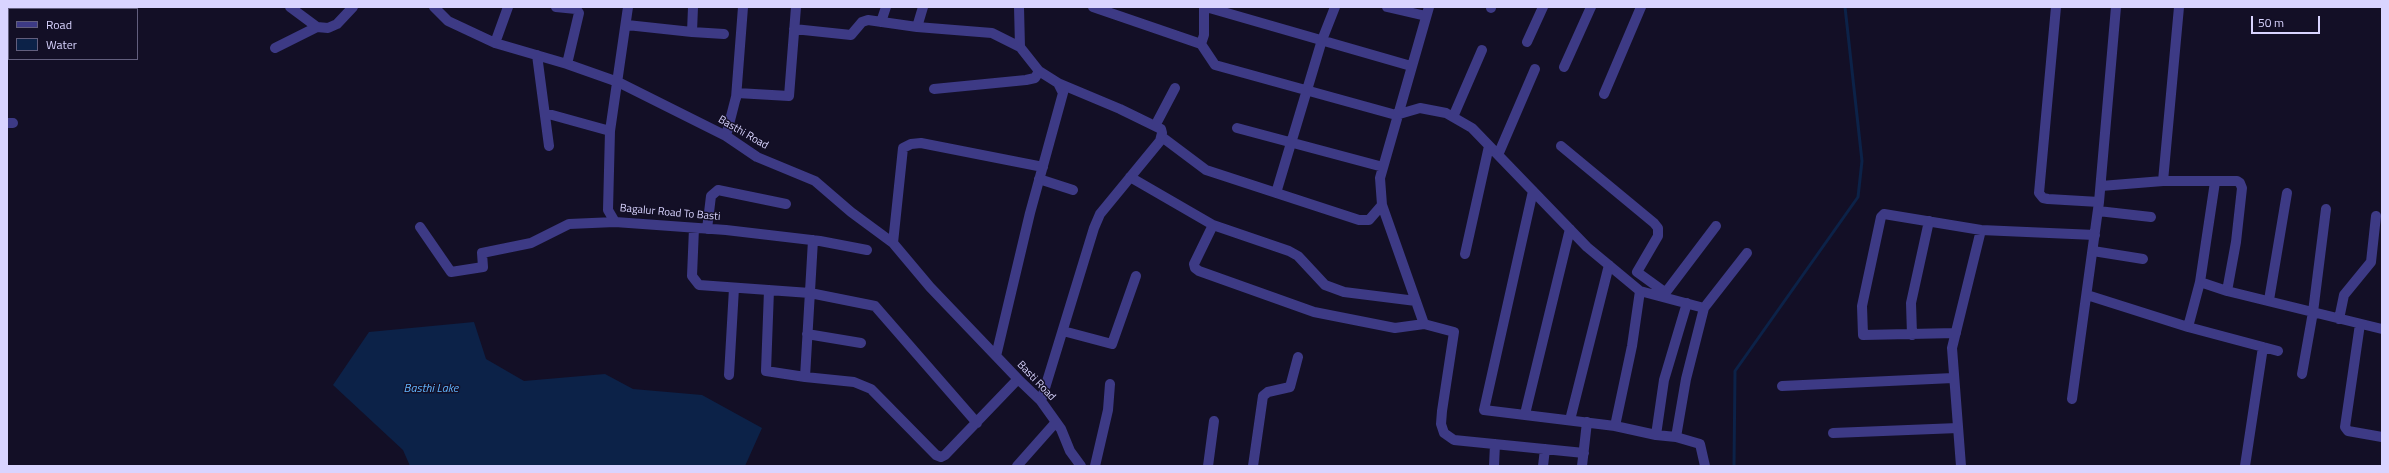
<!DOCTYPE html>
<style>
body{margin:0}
#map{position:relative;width:2389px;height:473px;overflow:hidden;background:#130f26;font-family:"Titillium Web",sans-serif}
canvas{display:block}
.frame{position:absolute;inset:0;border:8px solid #d9d4ff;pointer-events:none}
.legend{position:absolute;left:8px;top:8px;width:130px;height:52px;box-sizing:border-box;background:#130f26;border:1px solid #625e7d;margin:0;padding:5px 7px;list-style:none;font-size:12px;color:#d9d4ff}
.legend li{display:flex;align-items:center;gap:8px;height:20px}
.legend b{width:20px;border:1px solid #625e7d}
.scale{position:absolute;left:2251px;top:16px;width:69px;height:18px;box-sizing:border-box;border:2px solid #d9d4ff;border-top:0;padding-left:5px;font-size:12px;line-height:14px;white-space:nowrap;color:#d9d4ff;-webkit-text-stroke:3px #130f26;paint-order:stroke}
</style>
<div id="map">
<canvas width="2389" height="473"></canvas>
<div class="frame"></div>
<ul class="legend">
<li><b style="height:5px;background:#3d3a85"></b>Road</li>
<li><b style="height:11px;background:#0c2248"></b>Water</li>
</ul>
<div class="scale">50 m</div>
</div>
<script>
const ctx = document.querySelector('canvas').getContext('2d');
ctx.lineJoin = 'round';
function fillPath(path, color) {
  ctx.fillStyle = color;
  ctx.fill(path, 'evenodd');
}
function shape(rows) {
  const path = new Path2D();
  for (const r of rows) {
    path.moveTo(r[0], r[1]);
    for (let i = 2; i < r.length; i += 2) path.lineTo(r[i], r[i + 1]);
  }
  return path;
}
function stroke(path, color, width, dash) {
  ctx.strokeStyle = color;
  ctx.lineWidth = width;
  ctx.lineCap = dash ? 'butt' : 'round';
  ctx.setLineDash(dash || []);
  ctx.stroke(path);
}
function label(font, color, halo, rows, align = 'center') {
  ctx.font = font + ' "Titillium Web",sans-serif';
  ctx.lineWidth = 3;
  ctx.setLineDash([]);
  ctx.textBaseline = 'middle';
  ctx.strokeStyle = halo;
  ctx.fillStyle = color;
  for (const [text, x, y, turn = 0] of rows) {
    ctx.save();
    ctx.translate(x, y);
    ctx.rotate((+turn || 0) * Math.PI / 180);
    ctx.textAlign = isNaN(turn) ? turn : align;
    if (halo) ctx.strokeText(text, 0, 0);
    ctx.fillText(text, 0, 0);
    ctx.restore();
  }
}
fillPath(shape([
 [474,322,486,359,524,381,605,374,633,389,702,395,762,428,745,466,410,466,403,450,333,385,369,332]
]), '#0c2248');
stroke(shape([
 [1734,466,1735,371,1858,197,1862,161,1845,7]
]), '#0c2248', 3);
stroke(shape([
 [290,7,317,27,328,28,337,24,353,7],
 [434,7,448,21,495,43,567,64,618,82,726,136,757,157,815,181,851,212,893,243,930,287,1018,379,1041,401,1061,429,1070,451,1081,466],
 [556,7,576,9,579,13,567,64],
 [628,7,610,131,608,210,615,222,726,230,820,241,867,250],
 [923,7,917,27,992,33,1020,47,1039,71,1058,83,1063,93,1030,213,996,356],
 [1019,7,1020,47],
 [1093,7,1201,44,1215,65,1396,115,1420,108,1446,113,1472,128,1587,247,1640,291,1704,308,1686,379,1676,437,1700,444,1705,466],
 [1206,7,1411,66],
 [1387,7,1426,16],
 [1429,7,1380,178,1382,205,1424,324,1454,332,1442,411,1441,424,1444,433,1454,440,1584,453],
 [2056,7,2039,193,2043,198,2048,199,2099,202],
 [1491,8,1491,7],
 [881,22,886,7],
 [627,25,692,32,693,7],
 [794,29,851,35,862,22,868,20,917,27],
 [692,32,724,34],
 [1527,42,1543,7],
 [495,43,508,7],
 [1201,44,1204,35,1204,7],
 [275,48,317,27],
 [537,55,549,146],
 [1564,67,1591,7],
 [934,89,1026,80,1035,78,1039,71],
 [1604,94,1641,7],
 [736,98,743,7],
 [545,113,610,131],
 [1453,117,1482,50],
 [7,123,13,123],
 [1155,126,1175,88],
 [1237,128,1383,167],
 [726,136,737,93,789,96,796,7],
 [1162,137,1206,170,1359,220,1369,220,1382,205],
 [1561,146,1654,223,1658,228,1658,236,1637,272,1666,293],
 [1498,155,1535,69],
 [1130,177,1213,225,1289,251,1298,256,1325,285,1344,292,1416,301],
 [1039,179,1073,190],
 [2163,181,2237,181,2240,183,2242,188,2236,242,2227,291],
 [2101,186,2163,181,2179,7],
 [1533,191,1484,410,1615,426],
 [1276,193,1322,40,1335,7],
 [2098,211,2151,217],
 [1213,225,1194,264,1195,268,1199,271,1314,312,1395,328,1424,324],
 [420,227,451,272,483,267,482,253,531,243,569,224,615,222],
 [694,228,692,276,699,285,810,293,875,306,977,423],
 [707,229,711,196,718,190,786,204],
 [813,240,805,377,854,382,871,389,936,455,941,457,945,455,1018,379],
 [893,243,903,148,911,144,921,143,1043,167],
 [2093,251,2143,259],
 [1465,254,1489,146],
 [2200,282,2227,291,2382,329],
 [769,290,766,371,805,377],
 [1640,291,1632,346,1615,426,1656,435],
 [2087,295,2188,327,2278,351],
 [1663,296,1716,226],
 [2269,300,2287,193],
 [1704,308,1747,253],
 [2339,319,2344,295,2371,262,2376,216],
 [2360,324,2345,427,2348,431,2382,437],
 [2188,327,2200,282,2215,182],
 [1063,331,1112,344,1136,276],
 [1956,333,1863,335,1862,306,1881,217,1884,214,1981,230,2095,235],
 [807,334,861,343],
 [1912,335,1911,303,1929,221],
 [2302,374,2313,312,2326,209],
 [729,375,734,288],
 [1782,386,1953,378],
 [2072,399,2099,202,2116,7],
 [1041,401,1094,228,1100,214,1160,141,1162,133,1161,129,1120,109,1058,83],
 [1525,414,1570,229],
 [1570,420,1609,265],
 [1833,433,1958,428],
 [1676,437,1656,435,1664,380,1687,303],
 [1017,466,1056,422],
 [1095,466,1108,410,1110,384],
 [1208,466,1214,421],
 [1253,466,1263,396,1268,392,1290,387,1298,357],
 [1494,466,1495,444],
 [1543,466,1545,449],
 [1582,466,1587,422],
 [1961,466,1952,348,1981,230],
 [2245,466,2263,347]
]), '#3d3a85', 10);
label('11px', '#d9d4ff', '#130f26', [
 ["Basthi Road",743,133,30],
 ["Bagalur Road To Basti",670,213,5],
 ["Basti Road",1036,381,46]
]);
label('italic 12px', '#62b6ff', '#130f26', [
 ["Basthi Lake",431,389]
]);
</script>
